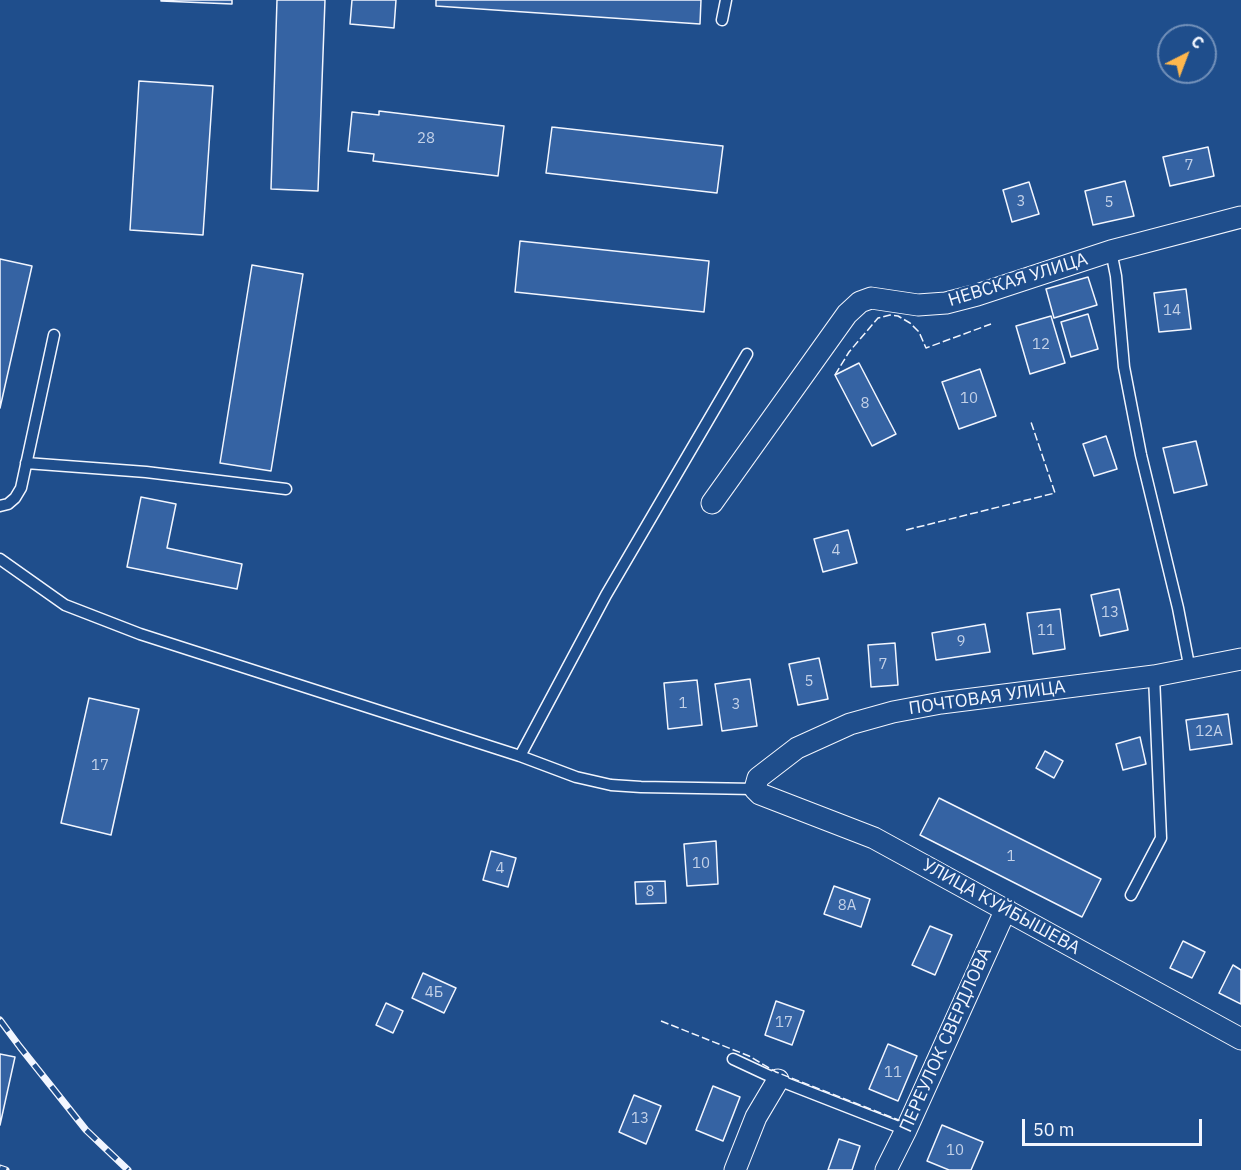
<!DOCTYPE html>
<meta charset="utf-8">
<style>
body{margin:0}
#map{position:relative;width:1241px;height:1170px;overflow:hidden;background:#1f4e8c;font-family:"IBM Plex Sans",sans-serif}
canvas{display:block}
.north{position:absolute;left:1157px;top:24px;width:60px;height:60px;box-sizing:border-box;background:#1f4e8c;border:2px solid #7391ba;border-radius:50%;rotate:42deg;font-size:16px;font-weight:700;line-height:24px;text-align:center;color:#f2f6ff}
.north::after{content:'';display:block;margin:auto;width:21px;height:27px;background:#ffb74d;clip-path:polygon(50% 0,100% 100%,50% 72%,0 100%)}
.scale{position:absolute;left:1022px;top:1119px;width:180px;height:27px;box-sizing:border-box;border:3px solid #f2f6ff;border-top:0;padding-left:8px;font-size:18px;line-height:21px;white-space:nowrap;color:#f2f6ff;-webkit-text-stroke:4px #1f4e8c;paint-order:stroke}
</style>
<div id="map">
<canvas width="1241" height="1170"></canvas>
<div class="north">С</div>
<div class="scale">50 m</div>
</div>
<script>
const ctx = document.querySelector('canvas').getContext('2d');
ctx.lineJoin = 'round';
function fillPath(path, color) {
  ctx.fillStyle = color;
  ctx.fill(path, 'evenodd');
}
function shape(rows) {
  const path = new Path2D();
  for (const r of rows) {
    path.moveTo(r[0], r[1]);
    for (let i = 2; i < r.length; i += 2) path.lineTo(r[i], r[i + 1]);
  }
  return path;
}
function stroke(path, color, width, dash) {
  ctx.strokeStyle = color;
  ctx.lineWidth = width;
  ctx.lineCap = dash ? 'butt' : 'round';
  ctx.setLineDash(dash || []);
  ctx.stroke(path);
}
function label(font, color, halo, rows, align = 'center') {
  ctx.font = font + ' "IBM Plex Sans",sans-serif';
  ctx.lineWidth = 4.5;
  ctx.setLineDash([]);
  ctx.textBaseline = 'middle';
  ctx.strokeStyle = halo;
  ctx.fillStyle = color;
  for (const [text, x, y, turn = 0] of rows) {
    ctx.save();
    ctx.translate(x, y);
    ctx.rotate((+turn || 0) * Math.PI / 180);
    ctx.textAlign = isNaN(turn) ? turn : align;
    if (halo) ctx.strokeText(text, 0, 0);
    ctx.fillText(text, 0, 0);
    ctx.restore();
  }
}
const building = shape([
 [161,0,232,0,232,4,161,1,161,0],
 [277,0,325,0,318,191,271,189,277,0],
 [352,0,396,0,394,28,350,24,352,0],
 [436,0,701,0,700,24,436,6,436,0],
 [139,81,213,86,203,235,130,230,139,81],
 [379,111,504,126,498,176,373,161,374,154,348,151,352,112,379,115,379,111],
 [552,127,723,146,717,193,546,173,552,127],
 [1208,147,1214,176,1170,186,1163,157,1208,147],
 [1125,181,1134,216,1093,225,1085,191,1125,181],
 [1029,182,1039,214,1012,222,1003,190,1029,182],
 [520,241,709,261,704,312,515,292,520,241],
 [0,259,32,266,0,408,0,259],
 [252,265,303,274,271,471,220,463,252,265],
 [1088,277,1097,305,1054,318,1046,289,1088,277],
 [1186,289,1191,329,1159,332,1154,293,1186,289],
 [1088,314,1098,349,1071,357,1061,322,1088,314],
 [1051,316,1065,363,1030,374,1016,326,1051,316],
 [859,363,896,434,872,446,835,375,859,363],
 [980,369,996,416,959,429,942,382,980,369],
 [1106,436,1117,469,1094,476,1083,444,1106,436],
 [1196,441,1207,485,1174,493,1163,448,1196,441],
 [141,497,176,504,167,548,242,564,237,589,127,567,141,497],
 [848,530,857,563,823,572,814,539,848,530],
 [1119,589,1128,630,1100,636,1091,595,1119,589],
 [1060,609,1065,649,1033,654,1027,613,1060,609],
 [985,624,990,652,936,660,932,633,985,624],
 [895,643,898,685,871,687,868,645,895,643],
 [819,658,828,699,798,705,789,664,819,658],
 [750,679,757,726,722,731,715,684,750,679],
 [697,680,702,725,668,729,664,683,697,680],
 [89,698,139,709,111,835,61,823,89,698],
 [1228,714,1232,744,1190,750,1186,720,1228,714],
 [1140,737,1146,764,1123,770,1116,744,1140,737],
 [1045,751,1063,761,1054,778,1036,768,1045,751],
 [939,798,1101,879,1082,917,920,835,939,798],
 [716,841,718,884,687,886,684,844,716,841],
 [491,851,516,858,508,887,483,880,491,851],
 [665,881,666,903,636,904,635,882,665,881],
 [834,886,870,899,861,927,824,914,834,886],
 [930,926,952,935,935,975,912,965,930,926],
 [1183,941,1205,952,1192,978,1170,968,1183,941],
 [1233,965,1241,970,1241,1004,1219,993,1233,965],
 [423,973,456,988,444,1013,412,998,423,973],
 [776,1001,804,1011,792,1045,765,1035,776,1001],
 [386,1003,403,1011,393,1033,376,1025,386,1003],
 [888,1044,917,1056,898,1101,869,1089,888,1044],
 [0,1054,15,1057,0,1125,0,1054],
 [713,1086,740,1097,723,1141,696,1130,713,1086],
 [634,1095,661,1106,646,1144,619,1132,634,1095],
 [942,1125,983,1142,971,1170,949,1170,927,1161,942,1125],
 [839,1139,860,1146,852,1170,828,1170,839,1139]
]);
fillPath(building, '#3563a3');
stroke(building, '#f2f6ff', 1.5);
const service = shape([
 [722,20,726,0],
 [1111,251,1116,276,1124,367,1141,455,1178,608,1190,670],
 [26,463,146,472,286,489],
 [0,506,8,504,15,498,21,488,54,335],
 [0,559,65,605,140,634,520,756,576,777,611,785,641,787,755,789],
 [520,756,606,595,747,354],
 [1131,895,1161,838,1154,676],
 [733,1059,778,1080,906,1130]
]);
const minor = shape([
 [712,503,847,314,860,302,871,298,918,305,946,303,977,295,1111,251,1241,217],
 [1241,659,1154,676,941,703,893,712,850,724,797,748,758,778,755,789,760,794,874,838,1241,1039],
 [735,1170,756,1117,778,1080],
 [886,1170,906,1130,1006,909]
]);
stroke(service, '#f2f6ff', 13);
stroke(minor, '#f2f6ff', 23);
stroke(service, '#1f4e8c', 10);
stroke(minor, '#1f4e8c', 21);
const rail = shape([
 [0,1020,20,1047,86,1130,128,1170],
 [0,1168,6,1170]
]);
stroke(rail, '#f2f6ff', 7);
stroke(rail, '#1f4e8c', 4.5, [14]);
stroke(shape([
 [835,375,849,352,878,318,890,315,898,316,910,323,919,332,926,348,991,324],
 [906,530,1055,493,1031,422],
 [661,1021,749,1056,776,1072,901,1121]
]), '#f2f6ff', 1.5, [8, 3]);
label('15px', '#c3d1e8', null, [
 ["28",426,139],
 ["7",1189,166],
 ["3",1021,202],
 ["5",1109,203],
 ["14",1172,311],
 ["12",1041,345],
 ["10",969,399],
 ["8",865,404],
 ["4",836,551],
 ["13",1110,613],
 ["11",1046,631],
 ["9",961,642],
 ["7",883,665],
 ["5",809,682],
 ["1",683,704],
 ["3",736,705],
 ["12А",1209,732],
 ["17",100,766],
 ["1",1011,857],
 ["10",701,864],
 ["4",500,869],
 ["8",650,892],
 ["8А",847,906],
 ["4Б",434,993],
 ["17",784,1023],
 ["11",893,1073],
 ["13",640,1119],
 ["10",955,1151]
]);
label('18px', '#f2f6ff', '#1f4e8c', [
 ["НЕВСКАЯ УЛИЦА",1018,280,-17],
 ["ПОЧТОВАЯ УЛИЦА",987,698,-8],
 ["УЛИЦА КУЙБЫШЕВА",1001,907,29],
 ["ПЕРЕУЛОК СВЕРДЛОВА",946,1040,-66]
]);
</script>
